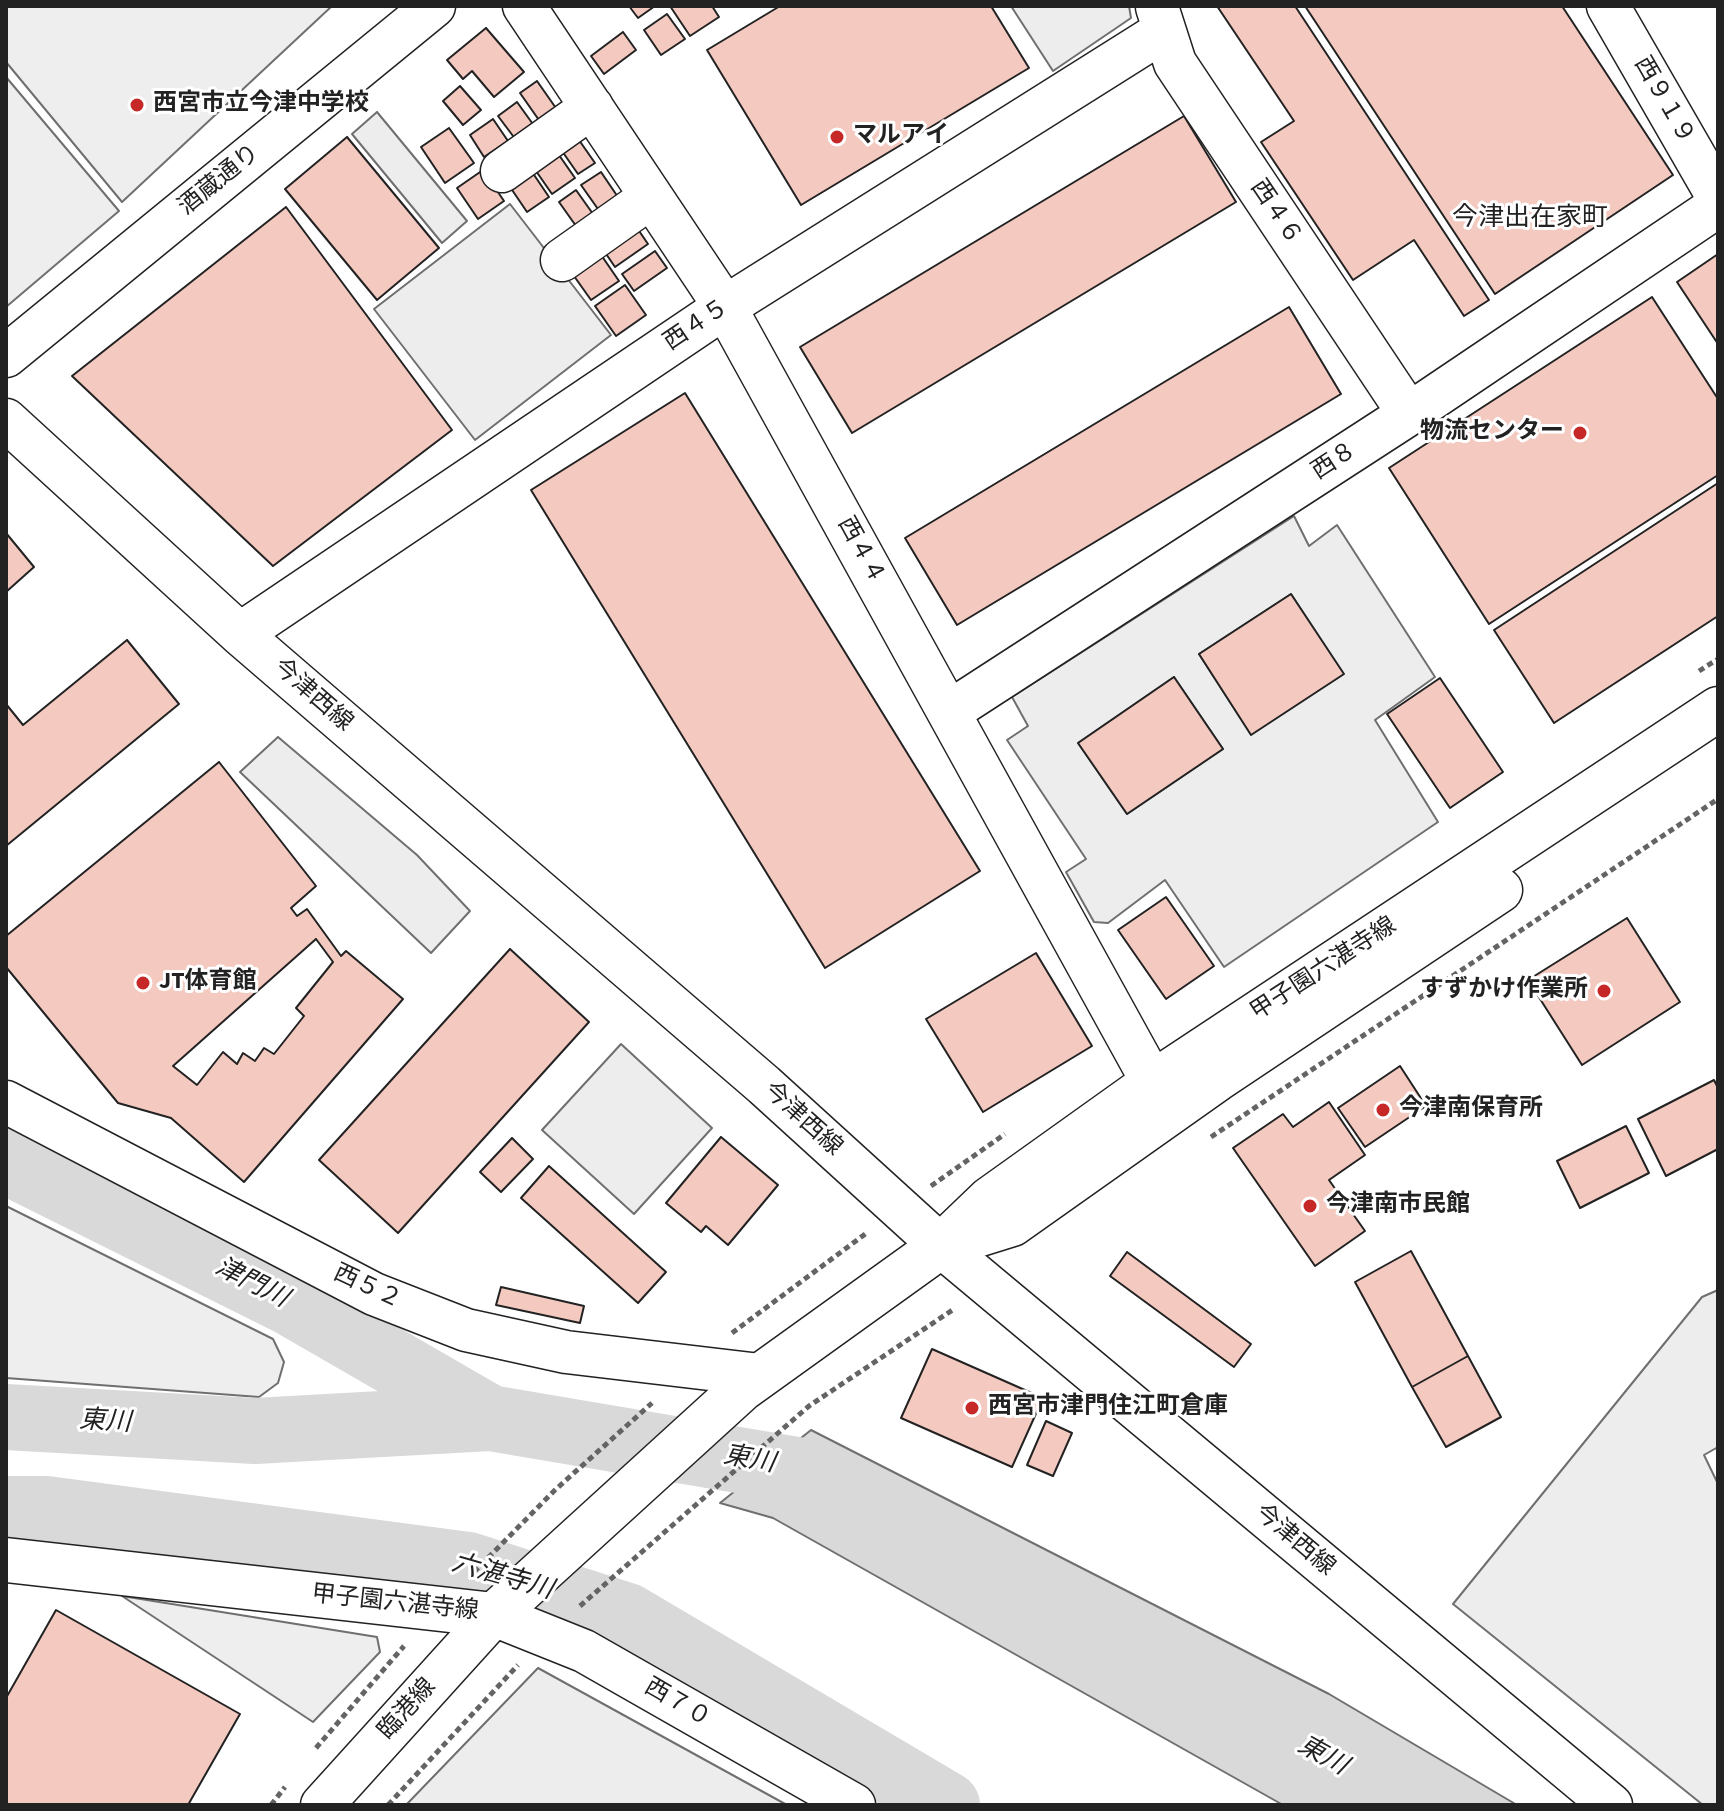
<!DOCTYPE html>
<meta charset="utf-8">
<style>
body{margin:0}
#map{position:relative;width:1724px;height:1811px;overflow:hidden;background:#fff;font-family:"Source Sans 3",sans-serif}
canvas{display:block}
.frame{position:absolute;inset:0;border:8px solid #222;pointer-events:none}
</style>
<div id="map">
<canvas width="1724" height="1811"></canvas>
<div class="frame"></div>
</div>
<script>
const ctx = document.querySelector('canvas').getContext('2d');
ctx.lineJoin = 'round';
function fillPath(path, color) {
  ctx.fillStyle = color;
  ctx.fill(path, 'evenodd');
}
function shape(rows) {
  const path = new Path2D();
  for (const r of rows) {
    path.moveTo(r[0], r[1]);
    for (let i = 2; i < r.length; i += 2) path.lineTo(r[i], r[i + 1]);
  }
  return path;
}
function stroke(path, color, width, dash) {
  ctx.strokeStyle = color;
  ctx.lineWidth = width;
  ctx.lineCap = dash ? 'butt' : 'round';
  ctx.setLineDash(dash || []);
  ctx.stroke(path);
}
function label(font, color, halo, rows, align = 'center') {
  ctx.font = font + ' "Source Sans 3","Noto Sans JP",sans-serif';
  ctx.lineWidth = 6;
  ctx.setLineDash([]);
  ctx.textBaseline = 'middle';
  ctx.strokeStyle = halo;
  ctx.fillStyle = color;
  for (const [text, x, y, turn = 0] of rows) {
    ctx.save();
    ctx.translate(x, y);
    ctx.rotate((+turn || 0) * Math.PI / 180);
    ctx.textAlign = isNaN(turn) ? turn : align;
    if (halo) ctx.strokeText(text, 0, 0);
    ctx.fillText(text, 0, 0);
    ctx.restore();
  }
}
const green = shape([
 [6,6,332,6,122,202,6,62,6,6],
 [6,77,119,211,6,307,6,77],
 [6,1206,273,1339,284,1362,278,1383,259,1397,6,1378,6,1206],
 [122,1596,377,1637,380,1652,313,1722,122,1596]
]);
fillPath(green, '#eee');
stroke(green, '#6f6f6f', 2);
const parking = shape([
 [1011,6,1129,6,1131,18,1053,71,1011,6],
 [377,112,467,221,442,243,352,134,377,112],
 [510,204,611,335,475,440,374,309,510,204],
 [1294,516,1309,546,1337,525,1435,677,1375,720,1438,822,1224,967,1165,880,1108,923,1094,922,1066,872,1086,859,1007,740,1028,726,1012,697,1294,516],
 [1291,594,1343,674,1251,734,1199,654,1291,594],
 [1174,677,1223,749,1127,814,1078,743,1174,677],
 [278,737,417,855,470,911,431,953,240,772,278,737],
 [621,1044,712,1128,634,1214,542,1130,621,1044],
 [1718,1290,1718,1447,1704,1455,1718,1484,1718,1805,1703,1805,1453,1604,1702,1297,1718,1290],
 [538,1668,787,1805,406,1805,538,1668]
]);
fillPath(parking, '#ededed');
stroke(parking, '#6f6f6f', 2);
const water = shape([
 [811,1430,1329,1694,1517,1805,1283,1805,773,1518,720,1503,811,1430]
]);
fillPath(water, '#d9d9d9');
stroke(water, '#6f6f6f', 2);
stroke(shape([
 [6,1161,289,1302,490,1418],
 [6,1417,255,1431,490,1418,809,1472,851,1495],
 [6,1509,46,1509,468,1565,627,1616,947,1805]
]), '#d9d9d9', 66);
const building = shape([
 [629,6,655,6,638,18,629,6],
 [670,6,712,6,719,17,690,36,670,6],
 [780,6,991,6,1029,68,801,205,707,50,780,6],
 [1217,6,1295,6,1489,300,1464,316,1414,240,1353,280,1261,142,1294,121,1217,6],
 [1305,6,1562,6,1673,175,1495,294,1305,6],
 [667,14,685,39,661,55,644,30,667,14],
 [486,28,524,72,494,97,472,71,463,79,447,60,486,28],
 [623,32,636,50,604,74,591,56,623,32],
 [537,81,558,111,541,123,520,93,537,81],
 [460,86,481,110,463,125,443,101,460,86],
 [517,102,535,127,516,140,498,116,517,102],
 [1184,116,1236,202,852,433,800,347,1184,116],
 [493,119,508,141,484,157,470,135,493,119],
 [449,128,474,163,445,183,421,147,449,128],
 [572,130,595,163,578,174,555,141,572,130],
 [347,137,439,248,377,300,285,189,347,137],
 [552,145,575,178,552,194,529,161,552,145],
 [526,163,549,197,527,212,504,178,526,163],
 [483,170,504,201,478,219,457,188,483,170],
 [601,172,624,206,605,219,581,185,601,172],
 [576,190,598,221,581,233,559,202,576,190],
 [286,207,452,430,273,566,72,376,286,207],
 [635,225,648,244,615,267,602,248,635,225],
 [597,249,619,281,591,300,569,269,597,249],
 [655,251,667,268,634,291,622,274,655,251],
 [1718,254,1718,344,1677,282,1718,254],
 [625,285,646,315,616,336,595,306,625,285],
 [1652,297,1718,399,1718,475,1489,624,1389,468,1652,297],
 [1289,307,1341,394,957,625,905,538,1289,307],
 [685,393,980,871,825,968,531,490,685,393],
 [1718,483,1718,616,1554,723,1494,630,1718,483],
 [6,533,34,567,6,592,6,533],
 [1291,594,1344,674,1251,735,1199,654,1291,594],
 [127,640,179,704,6,846,6,704,23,725,127,640],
 [1174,677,1223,749,1127,814,1078,743,1174,677],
 [1440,678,1503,772,1450,808,1387,714,1440,678],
 [219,762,316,886,291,908,297,916,307,909,341,956,346,951,403,999,244,1182,171,1118,118,1103,6,967,6,936,219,762],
 [316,939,333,962,296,1008,304,1016,274,1054,264,1048,255,1061,243,1053,237,1064,223,1052,197,1085,173,1066,316,939],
 [1166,897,1214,966,1166,999,1118,930,1166,897],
 [1627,918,1680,1002,1582,1065,1528,980,1627,918],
 [510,949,589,1022,398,1233,319,1160,510,949],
 [1036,953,1092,1046,983,1112,926,1019,1036,953],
 [1400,1066,1426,1106,1365,1147,1338,1108,1400,1066],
 [1714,1080,1718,1088,1718,1149,1666,1176,1638,1119,1714,1080],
 [1329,1102,1365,1155,1329,1180,1365,1231,1315,1266,1233,1148,1283,1114,1293,1127,1329,1102],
 [1626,1126,1649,1173,1580,1208,1557,1161,1626,1126],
 [721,1137,778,1185,728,1245,706,1226,701,1232,666,1203,721,1137],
 [512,1138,533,1159,501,1192,480,1172,512,1138],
 [549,1166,666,1272,638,1303,521,1198,549,1166],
 [1411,1251,1468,1356,1412,1387,1355,1282,1411,1251],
 [1127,1252,1251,1344,1234,1367,1110,1276,1127,1252],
 [501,1287,584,1306,580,1323,496,1305,501,1287],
 [932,1349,1043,1398,1012,1467,901,1418,932,1349],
 [1468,1356,1501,1417,1446,1447,1412,1387,1468,1356],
 [1046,1421,1072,1433,1053,1476,1027,1465,1046,1421],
 [56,1610,240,1714,188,1805,6,1805,6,1698,56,1610]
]);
fillPath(building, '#f3c9c0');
stroke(building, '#222', 2);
const minor = shape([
 [524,6,725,307,1169,1112],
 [1608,6,1718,197],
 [1157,7,1175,63,1409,414],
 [502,171,592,107],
 [562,260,651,197],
 [6,356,434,6],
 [6,420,240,634,764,1085,941,1246,1611,1805],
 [240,634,725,307,1162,32],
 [949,712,1409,414,1718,206],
 [6,1102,374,1294,466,1330,566,1352,760,1375],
 [322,1805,494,1615,584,1651,854,1805]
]);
const major = shape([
 [951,1243,1012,1224,1217,1079,1500,890],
 [6,1560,494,1615,742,1389,941,1246,990,1199,1151,1084,1718,709]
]);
stroke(minor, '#222', 45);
stroke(major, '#222', 47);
stroke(shape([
 [1699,671,1718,659],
 [1211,1137,1718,799],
 [931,1186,1005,1134],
 [732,1333,868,1232],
 [474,1572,555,1490,652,1403],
 [580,1606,809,1406,954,1309],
 [316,1748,404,1646],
 [271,1805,285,1787],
 [388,1805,518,1665]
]), '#646464', 5, [6, 4]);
stroke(minor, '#fff', 42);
stroke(major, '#fff', 44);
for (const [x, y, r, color] of [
 [137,105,8,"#c62828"],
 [837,137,8,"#c62828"],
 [1580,433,8,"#c62828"],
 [143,983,8,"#c62828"],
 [1604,991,8,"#c62828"],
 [1383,1110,8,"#c62828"],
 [1310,1206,8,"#c62828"],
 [972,1408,8,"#c62828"]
]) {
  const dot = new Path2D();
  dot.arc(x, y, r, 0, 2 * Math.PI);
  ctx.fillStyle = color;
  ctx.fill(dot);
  stroke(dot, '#fff', 3);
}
label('24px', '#222', '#fff', [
 ["西９１９",1663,101,60],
 ["酒蔵通り",220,181,-39],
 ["西４６",1275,213,56],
 ["西４５",697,326,-34],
 ["西８",1335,462,-33],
 ["西４４",860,551,61],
 ["今津西線",312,696,41],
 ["甲子園六湛寺線",1324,970,-33],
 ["今津西線",802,1120,42],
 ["西５２",367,1288,25],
 ["今津西線",1294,1541,40],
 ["甲子園六湛寺線",395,1604,6],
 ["西７０",677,1704,30],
 ["臨港線",408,1710,-48]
]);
label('bold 24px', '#222', '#fff', [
 ["西宮市立今津中学校",153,105],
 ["マルアイ",853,137],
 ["物流センター",1564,433,"right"],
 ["JT体育館",159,983],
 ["すずかけ作業所",1588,991,"right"],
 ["今津南保育所",1399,1110],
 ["今津南市民館",1326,1206],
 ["西宮市津門住江町倉庫",988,1408]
], 'left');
label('26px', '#222', '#fff', [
 ["今津出在家町",1530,219]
]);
label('italic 26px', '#222', '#fff', [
 ["津門川",251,1284,27],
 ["東川",105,1423,3],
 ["東川",749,1461,10],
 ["六湛寺川",502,1578,16],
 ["東川",1322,1757,29]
]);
</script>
